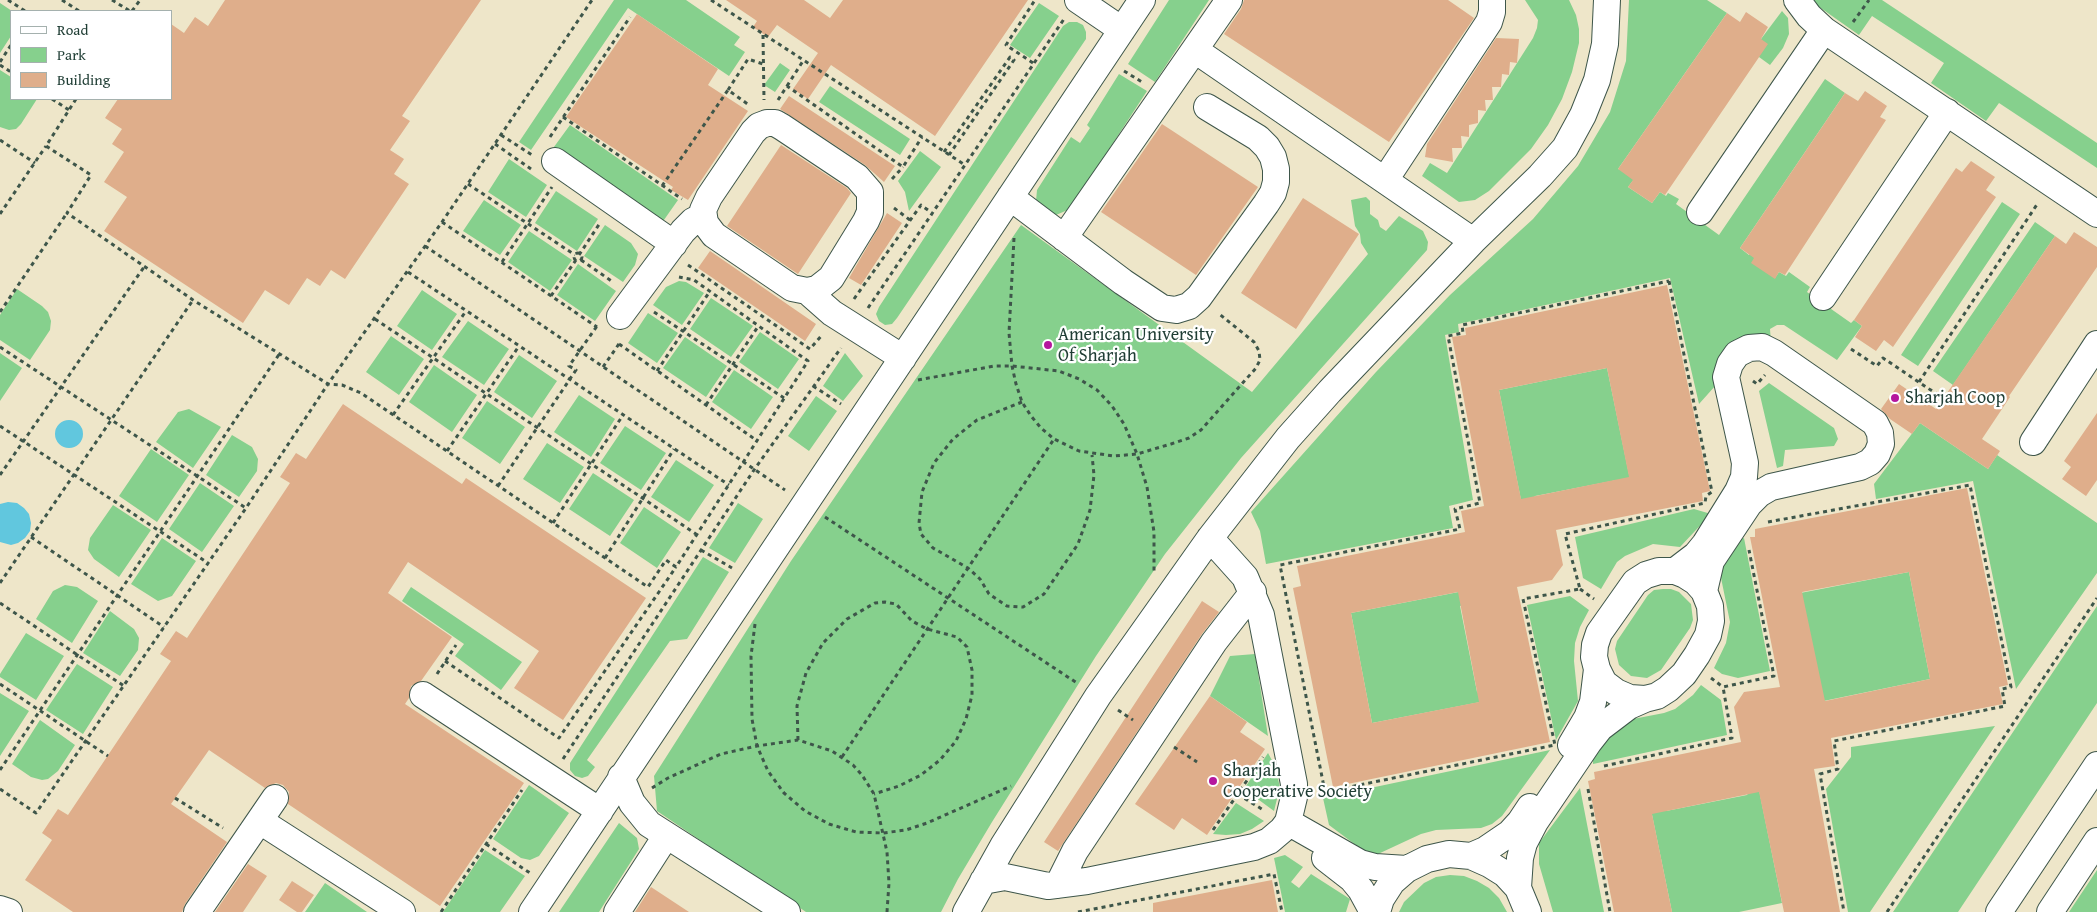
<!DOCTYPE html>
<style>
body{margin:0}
#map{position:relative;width:2097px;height:912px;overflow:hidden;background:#eee6c9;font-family:"Gentium Book Plus",serif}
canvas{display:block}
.legend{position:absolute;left:10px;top:10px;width:162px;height:90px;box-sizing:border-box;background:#fff;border:1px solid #a5b1ae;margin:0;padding:6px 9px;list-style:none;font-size:15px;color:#1f3d34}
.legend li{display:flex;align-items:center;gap:10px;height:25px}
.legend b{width:25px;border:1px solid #a5b1ae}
</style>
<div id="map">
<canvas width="2097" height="912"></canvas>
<ul class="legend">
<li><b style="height:6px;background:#fff"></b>Road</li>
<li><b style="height:14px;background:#86d08d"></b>Park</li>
<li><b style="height:14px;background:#dfae8b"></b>Building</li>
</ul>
</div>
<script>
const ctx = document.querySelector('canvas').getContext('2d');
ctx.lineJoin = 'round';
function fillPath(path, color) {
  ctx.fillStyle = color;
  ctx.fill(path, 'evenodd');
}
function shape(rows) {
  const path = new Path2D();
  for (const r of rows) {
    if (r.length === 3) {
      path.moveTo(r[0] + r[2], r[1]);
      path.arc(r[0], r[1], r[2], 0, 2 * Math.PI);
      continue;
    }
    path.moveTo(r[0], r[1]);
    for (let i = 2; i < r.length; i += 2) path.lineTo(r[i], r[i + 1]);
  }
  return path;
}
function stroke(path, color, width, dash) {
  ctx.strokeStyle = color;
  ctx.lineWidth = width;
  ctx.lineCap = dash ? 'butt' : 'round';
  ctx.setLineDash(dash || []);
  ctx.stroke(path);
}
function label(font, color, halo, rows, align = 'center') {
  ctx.font = font + ' "Gentium Book Plus",serif';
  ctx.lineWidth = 4.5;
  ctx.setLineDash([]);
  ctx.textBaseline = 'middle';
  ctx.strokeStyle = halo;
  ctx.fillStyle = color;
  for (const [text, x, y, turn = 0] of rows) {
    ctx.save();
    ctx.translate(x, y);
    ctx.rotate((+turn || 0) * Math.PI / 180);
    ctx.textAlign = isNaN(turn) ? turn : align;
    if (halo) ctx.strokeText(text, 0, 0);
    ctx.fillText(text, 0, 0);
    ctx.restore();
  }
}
fillPath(shape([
 [614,0,686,0,740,37,734,45,745,52,729,76,628,8,531,150,519,142],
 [1169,0,1209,0,1155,82,1128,64],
 [1525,0,1569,0,1576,15,1579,29,1579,43,1572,72,1562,99,1548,125,1531,149,1489,191,1475,200,1459,202,1422,176,1430,163,1447,173,1533,38,1537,28,1538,20],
 [1629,0,1707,0,1727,13,1618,169,1638,174,1628,187,1652,203,1660,192,1666,196,1668,193,1679,199,1676,204,1719,235,1825,79,1845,93,1740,248,1749,255,1754,248,1775,278,1779,272,1786,276,1789,272,1810,287,1807,292,1851,323,1854,320,1862,326,1837,360,1784,325,1777,325,1770,329,1771,343,1716,385,1699,404,1670,278,1458,324,1459,332,1445,335,1473,500,1449,506,1453,528,1266,564,1260,531,1251,512,1376,372,1450,295,1533,219,1578,166,1610,112,1626,61],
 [1813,0,1882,0,2097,143,2097,168,1999,103,1986,121,1931,83,1944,63,1872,16,1859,35,1815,4],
 [0,3,12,11,11,36,0,53],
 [1039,3,1059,16,1030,58,1010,45],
 [1782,11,1788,18,1789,34,1783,48,1770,65,1759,57,1761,39],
 [1069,22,1077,22,1083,25,1086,32,1086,39,897,318,892,324,885,325,879,321,876,314,879,307,1063,26],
 [780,63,790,70,775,92,764,85],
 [0,70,11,77,11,99,37,99,21,124,16,129,9,130,0,127],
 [1119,74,1147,91,1070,209,1056,215,1048,213,1036,201,1037,190,1071,137,1080,143,1090,128,1087,125],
 [830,86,910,139,900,155,819,102],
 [570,125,678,200,659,227,551,151],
 [920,151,941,167,909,211,905,192,898,181],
 [509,159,547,185,526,217,488,192],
 [556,191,598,219,577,251,535,223],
 [1366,197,1370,201,1370,214,1378,220,1380,227,1386,231,1399,216,1423,231,1428,242,1427,250,1241,458,1165,554,1096,656,992,822,958,879,941,912,806,912,657,811,654,776,791,561,1021,225,1252,392,1368,254,1361,243,1360,234,1355,226,1351,200],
 [484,200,521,225,500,255,463,231],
 [2002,202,2020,214,1918,366,1901,355],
 [2035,222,2055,236,1953,385,1933,371],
 [605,225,631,243,638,254,635,265,623,282,584,256],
 [529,231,572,260,550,291,508,262],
 [578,264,616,291,595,321,557,295],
 [679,281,686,282,704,293,682,325,653,305,666,287],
 [17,289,42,306,48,312,51,321,50,330,30,360,0,340,0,315],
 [422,290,457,314,432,350,397,326],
 [711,298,753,326,731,357,690,329],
 [648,313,678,333,657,363,628,343],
 [468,321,509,349,484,385,442,357],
 [760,332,799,359,778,389,739,362],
 [391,336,424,359,399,395,366,372],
 [685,337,727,366,706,397,663,368],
 [0,353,22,368,0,401],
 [845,353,863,376,843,401,823,386],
 [519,355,557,381,532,418,494,392],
 [434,365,477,395,452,432,409,402],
 [1607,368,1633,494,1617,480,1535,496,1524,515,1499,390],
 [734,370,773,397,751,429,712,402],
 [1769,383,1834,428,1838,439,1834,446,1785,450,1783,466,1777,468,1759,391],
 [579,395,615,419,591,457,554,432],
 [816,396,837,411,809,451,788,436],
 [487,401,525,427,500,464,462,438],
 [189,409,221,427,193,468,156,442,178,412],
 [1920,423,1988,469,1997,455,2097,523,2097,573,2016,689,1973,481,1876,499,1874,484],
 [625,426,666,453,641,490,600,463],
 [232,435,252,447,258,459,257,471,239,497,206,475],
 [547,443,584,467,560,503,523,479],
 [151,449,189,475,157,522,119,496],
 [676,460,714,485,689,522,651,497],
 [593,473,634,500,610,536,569,509],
 [200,483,234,506,202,552,169,529],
 [738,503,763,519,735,563,709,548],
 [113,505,151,530,119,577,94,559,88,550,90,538],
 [644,507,681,532,657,568,620,543],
 [1694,509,1711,514,1680,547,1653,544,1625,556,1617,562,1601,589,1583,578,1575,537],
 [162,538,196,561,172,596,158,601,131,584],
 [1744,538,1770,671,1738,678,1722,674,1714,668,1726,643,1730,622,1719,568,1737,541],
 [703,557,729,572,687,639,670,641,587,760,595,767,588,776,582,778,575,776,570,770,570,763],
 [1909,572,1930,679,1809,704,1790,595],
 [65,585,77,587,98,601,72,643,36,619,53,591],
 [411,587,522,662,501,690,455,656,464,644,402,601],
 [1474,589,1477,602,1460,606,1477,692,1496,699,1372,723,1351,613],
 [1663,589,1671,589,1679,592,1691,604,1693,620,1690,628,1661,670,1647,678,1631,676,1619,665,1615,649,1617,641,1648,595,1654,590],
 [1570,596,1589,610,1580,627,1575,643,1574,661,1578,701,1556,740,1527,605],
 [2097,606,2097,703,1958,912,1893,912],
 [110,611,134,629,139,638,138,650,120,676,83,653],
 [26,633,64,656,36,700,0,677,0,674],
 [1255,654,1268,736,1210,696,1230,656],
 [77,664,113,687,83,734,46,710],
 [1701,685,1721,700,1727,735,1593,764,1593,757,1600,744,1633,719,1664,713,1675,709,1693,695],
 [0,693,29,711,0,756],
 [40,720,75,745,58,771,48,779,42,780,31,777,12,764],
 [1995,726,1870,912,1848,912,1826,789,1851,757,1851,747],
 [1550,750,1502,816,1492,824,1481,828,1436,830,1421,834,1378,854,1370,854,1361,849,1329,825,1323,798],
 [1268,753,1274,764,1280,787,1274,811,1244,789],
 [1757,780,1782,903,1739,912,1672,912,1649,800,1666,811,1747,795],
 [529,785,569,813,539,856,530,860,521,858,493,839],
 [1580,788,1604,912,1553,912,1539,864,1539,843],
 [1236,803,1264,821,1252,829,1240,834,1226,835,1213,834],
 [619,823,637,838,639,849,599,912,559,912],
 [485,850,525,876,500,912,443,912],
 [1285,855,1303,867,1291,882,1299,888,1311,874,1350,899,1346,912,1285,912,1274,858],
 [2097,870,2097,912,2069,912],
 [1450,875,1464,876,1477,881,1489,888,1499,898,1507,912,1399,912,1404,902,1424,883,1436,877],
 [325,883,367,912,305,912]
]), '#86d08d');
fillPath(shape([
 [69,434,14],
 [8,502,17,503,24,508,29,514,31,523,30,531,25,538,18,543,11,545,0,542,0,504]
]), '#61c7de');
fillPath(shape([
 [225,0,481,0,402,116,410,121,390,150,404,159,394,174,409,184,345,279,331,270,320,286,307,278,289,305,265,290,243,323,104,231,127,197,104,182,124,152,112,144,122,129,105,118,118,99,171,99,171,24,184,33,195,17,208,26],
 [726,0,804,0,830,18,843,0,1028,0,935,136,831,65,808,99,793,89,818,53,777,25,768,37,753,27,757,21],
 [1244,0,1448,0,1474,18,1389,142,1224,34,1241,9],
 [1746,12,1768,27,1761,39,1768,44,1665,195,1660,192,1652,203,1628,187,1633,180,1618,169,1727,13,1740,22],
 [637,14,718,69,708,85,748,111,688,200,671,190,673,187,566,117],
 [1496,38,1519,39,1517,63,1510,62,1509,75,1502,74,1501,87,1492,87,1493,100,1485,100,1486,111,1478,110,1478,123,1469,125,1469,137,1461,136,1462,148,1452,148,1453,162,1425,157,1427,144],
 [1865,91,1887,106,1880,117,1886,120,1785,275,1779,272,1775,279,1751,263,1754,258,1740,248,1845,93,1858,101],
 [789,96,895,166,884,182,865,165,780,109],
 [1162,124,1258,187,1196,275,1101,212],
 [781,145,847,188,851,193,798,274,727,226],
 [1971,161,1995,177,1986,190,1996,197,1893,347,1884,340,1876,351,1855,337,1862,326,1854,320,1956,168,1962,172],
 [1303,198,1359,234,1296,329,1241,293],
 [887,213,902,223,861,285,849,278],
 [2074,232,2097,247,2097,267,2009,396,2010,397,1982,439,2000,451,1988,469,1920,423,1912,434,1890,419,1881,409,1899,384,1936,409,2055,236,2066,244],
 [710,251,816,324,805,341,698,268],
 [1667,285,1710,491,1702,493,1703,501,1556,530,1563,565,1557,573,1552,580,1517,587,1550,742,1333,787,1293,588,1301,586,1297,566,1465,532,1461,511,1484,506,1452,337,1466,335,1465,328],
 [1607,368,1629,477,1521,499,1499,390],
 [1458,592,1479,702,1372,723,1351,613],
 [343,404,462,484,466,478,646,598,563,720,514,688,539,651,408,562,388,593,452,637,421,681,411,686,409,698,405,704,524,783,440,906,288,804,289,792,283,785,276,783,265,788,209,750,171,804,227,842,185,904,182,912,73,912,25,880,52,840,42,833,58,809,68,815,171,661,160,654,176,631,187,638,290,483,280,477,296,453,306,459],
 [2097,413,2097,480,2086,496,2062,479,2071,467,2064,461],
 [1967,488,2008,685,1999,687,2003,704,1831,738,1835,766,1814,769,1840,912,1784,912,1759,792,1652,814,1672,912,1614,912,1588,781,1595,779,1594,772,1741,742,1734,707,1744,692,1780,687,1750,537,1755,537,1755,529],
 [1909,572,1930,679,1825,701,1802,592],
 [1202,601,1219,612,1202,634,1058,851,1044,842],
 [1210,696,1247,722,1240,732,1265,749,1207,835,1182,818,1174,830,1135,804],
 [248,864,267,876,243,912,215,912],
 [1272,880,1278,912,1153,912,1153,903],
 [292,881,314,895,302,912,297,912,279,900],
 [651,887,689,912,635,912]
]), '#dfae8b');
const minor = shape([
 [1078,0,1122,30],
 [1797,0,1809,16,1824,30,2097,214],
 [1195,50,1473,241],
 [767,123,775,123,782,127,857,177,870,192,870,212,866,221,831,278,817,289,807,291,792,288,714,235,705,223,703,210,709,197,753,132,759,126,767,123],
 [555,161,674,244],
 [1385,180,1489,22,1492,12,1492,0],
 [1010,197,1123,282,1162,308,1176,310,1189,306,1199,297,1266,204,1273,193,1276,182,1276,169,1273,157,1267,147,1258,138,1207,107],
 [1700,212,1824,30],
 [1064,238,1229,0],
 [807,291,832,313,903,358],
 [1823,297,1947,112],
 [620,316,683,231,693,221,703,216],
 [2033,442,2097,344],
 [1659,571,1675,571,1685,575,1696,582,1704,591,1710,606,1711,621,1708,635,1697,655,1684,674,1668,689,1657,696,1645,699,1630,698,1616,692,1604,683,1597,669,1594,657,1595,645,1599,633,1635,582,1646,575,1659,571],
 [1675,571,1696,555,1705,544,1738,491,1744,477,1745,463,1742,449,1726,377,1730,364,1737,354,1749,348,1762,347,1774,353,1875,423,1880,433,1881,444,1877,454,1870,462,1860,467,1771,487,1759,494,1749,504,1711,561,1704,591],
 [423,695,600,811],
 [1571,745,1587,718,1593,702,1597,669],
 [621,777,632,803,649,824,787,912],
 [260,821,402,912],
 [1288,822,1360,863,1375,867,1407,869],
 [1471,856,1485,850,1510,833,1520,822,1530,807],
 [1325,858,1352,879,1361,890,1373,912],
 [983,881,1005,877,1048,886,1087,881,1254,847,1269,841,1282,830,1288,822,1294,797,1294,784,1261,615,1245,577,1210,538],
 [1058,885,1075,851,1214,642,1253,592],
 [1518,888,1520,858,1524,843,1535,822,1589,742,1600,728,1629,706,1645,699],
 [0,909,9,912],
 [197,912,275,798],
 [532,912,1142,0],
 [617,912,666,836],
 [966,912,1003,846,1098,696,1210,538,1288,438,1330,391,1473,241,1540,176,1565,148,1583,115,1597,80,1605,44,1607,0],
 [1377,912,1381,899,1392,882,1407,869,1427,859,1449,854,1471,856,1489,864,1505,874,1518,888,1528,912],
 [1999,912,2097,765],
 [2050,912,2097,841]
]);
stroke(minor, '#3e564a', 28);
stroke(shape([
 [8,0,25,11],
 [62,0,79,11],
 [112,0,130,11],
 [711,0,965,165],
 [132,11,140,0],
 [1853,22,1869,0],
 [763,35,764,100],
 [0,62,11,45],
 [1033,63,1006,45,1035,0],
 [0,65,11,72],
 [1124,71,1142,82],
 [787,86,803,61],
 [728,90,748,59,763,64],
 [52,99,69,110],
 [76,99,46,146,91,175,67,213,193,300,328,384,442,222,592,0],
 [778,100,787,86,903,167,922,137],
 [563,117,682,199],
 [501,135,532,155],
 [550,137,630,17],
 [0,140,35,163],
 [495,144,531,169],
 [944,152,1010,57,1014,60,949,155],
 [892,179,903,167],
 [468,184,575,255],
 [662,186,728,90,749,105],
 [894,208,910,220],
 [0,214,46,146],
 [442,222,597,327],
 [1014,238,1009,333,1012,366,1016,384,1022,402,1031,416,1041,428,1054,439,1079,451,1114,456,1137,454,1171,444,1189,438,1201,430,1256,368,1260,360,1259,351,1254,342,1218,313],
 [425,246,785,490],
 [578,257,4],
 [579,255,600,223],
 [581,260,613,282],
 [502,262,552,187],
 [688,265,810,349,822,335],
 [408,272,729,485],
 [1669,281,1712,492,1706,496,1705,503,1565,534,1580,589,1523,599,1555,745,1325,792,1280,565,1460,529,1455,509,1480,503,1448,336,1463,333,1462,325,1669,281],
 [551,296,576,260],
 [854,299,921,205,932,213],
 [868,308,1064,19],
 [0,312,67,213],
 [654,312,784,398],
 [375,319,696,534],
 [619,344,756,440],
 [0,347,246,508],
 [1851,349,1877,366,1883,358,1950,403],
 [603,367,621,341],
 [657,371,710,291],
 [918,380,994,366,1012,366,1059,371,1079,379,1097,390,1112,406,1124,424,1137,454,1147,487,1154,532,1154,571],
 [1753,381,1757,384,1765,375],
 [1919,382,2038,203],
 [813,386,841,404],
 [1022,402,977,420,953,439,934,463,922,492,919,523,921,534,933,548,968,568,980,579,989,594,1007,606,1023,607,1044,594,1078,544,1090,510,1094,475,1092,455],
 [706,405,759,325],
 [393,415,466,311],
 [0,426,208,563],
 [447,451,519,346],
 [0,475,144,267],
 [498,486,576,370,569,366,597,326],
 [825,517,1077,683],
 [1768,522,1970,485,2011,687,2002,689,2005,706,1834,741,1838,769,1820,774,1844,912],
 [553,523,623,415],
 [31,537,164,627],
 [701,550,732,568],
 [605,558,674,449],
 [0,583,193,300],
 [1580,589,1594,599],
 [0,603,124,686],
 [755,624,751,656,752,719,757,746,768,771,784,793,805,811,829,824,856,832,883,833,906,830,927,823,1011,786],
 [445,661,559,738,676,567],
 [437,674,456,645],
 [1711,678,1723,687],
 [0,684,108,756],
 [1118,710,1133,720],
 [798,740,797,706,806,673,823,643,847,619,875,603,885,602,896,604,912,621,927,629,957,637,967,647,972,670,972,695,966,719,956,741,940,760,921,775,899,786,874,794],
 [1174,747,1197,762],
 [842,757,1054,439],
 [563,759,754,470,841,348],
 [1604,766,1732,738,1723,687,1774,676,1749,550],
 [0,770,280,353],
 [652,788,668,778,721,754,757,746,798,740,832,751,853,765,862,775,874,794,887,852,889,883,887,912],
 [0,789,36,813,246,508,328,384,342,385,361,393,648,587,666,560,676,567,808,361,694,280,679,277],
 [1588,789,1610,912],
 [1231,790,1265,811],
 [175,798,223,828],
 [1213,830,1263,757],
 [486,844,530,873],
 [441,912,522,790],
 [1078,912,1274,874,1282,912],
 [1887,912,2097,598]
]), '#3e564a', 3, [4, 4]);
stroke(minor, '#fff', 26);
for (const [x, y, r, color] of [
 [1048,345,5,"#b5179e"],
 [1895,398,5,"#b5179e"],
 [1213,781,5,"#b5179e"]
]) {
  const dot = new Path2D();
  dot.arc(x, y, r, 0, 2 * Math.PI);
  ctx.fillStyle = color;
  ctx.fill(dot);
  stroke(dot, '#fff', 2);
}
label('18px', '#1f3d34', '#fff', [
 ["American University",1058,335],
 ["Of Sharjah",1058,356],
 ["Sharjah Coop",1905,398],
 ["Sharjah",1223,771],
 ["Cooperative Society",1223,792]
], 'left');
</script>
